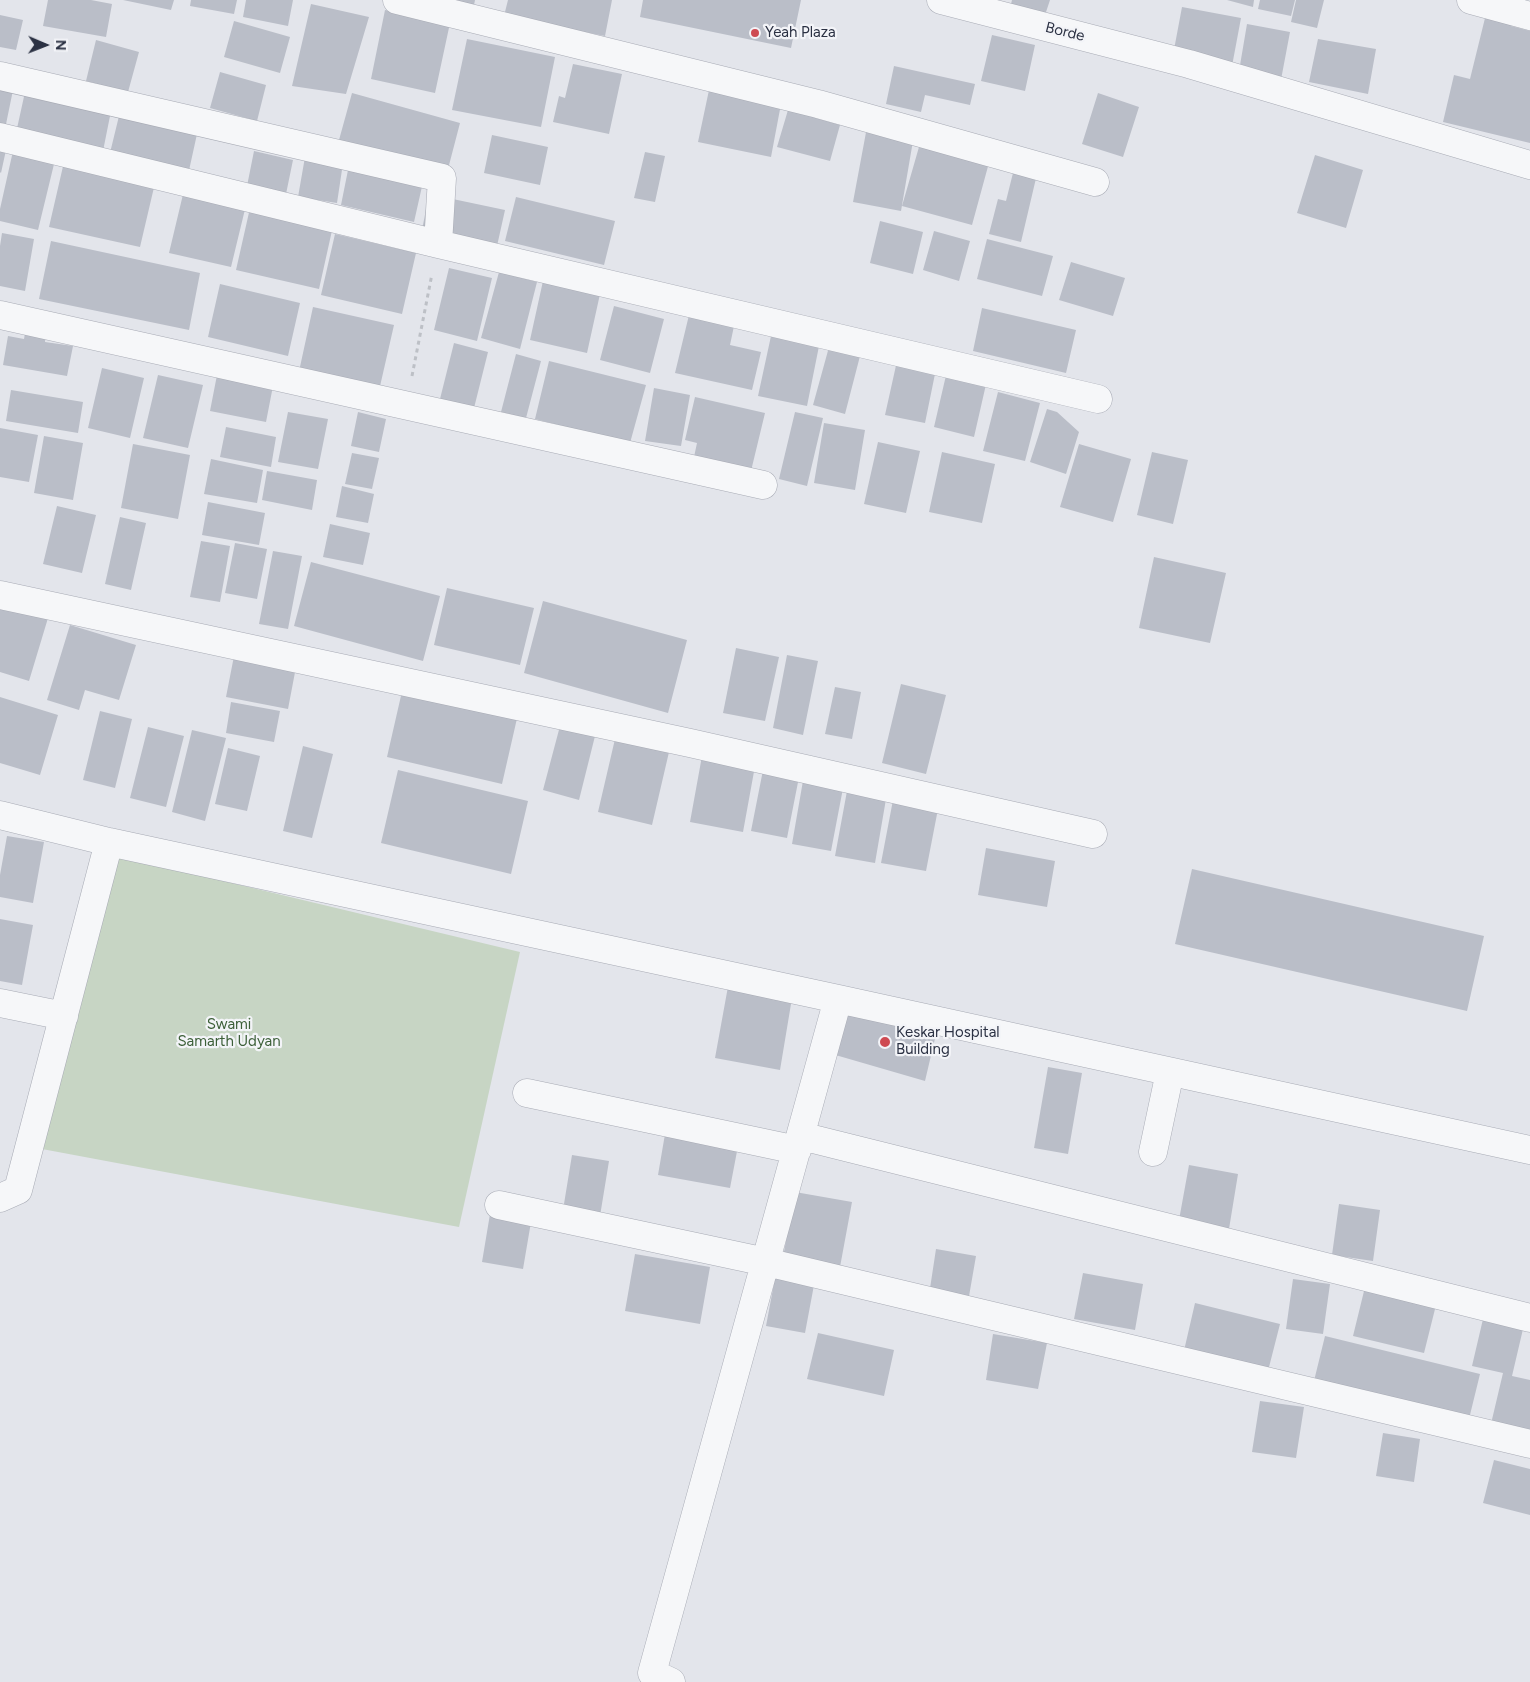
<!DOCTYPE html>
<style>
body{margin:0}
#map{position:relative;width:1530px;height:1682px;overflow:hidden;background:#e3e5eb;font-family:Figtree,sans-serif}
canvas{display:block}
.north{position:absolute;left:20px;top:20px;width:50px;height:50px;-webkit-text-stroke:4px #f3f4f8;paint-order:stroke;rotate:91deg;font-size:14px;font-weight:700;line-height:20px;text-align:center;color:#2b3143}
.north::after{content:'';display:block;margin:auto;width:18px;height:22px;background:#2b3143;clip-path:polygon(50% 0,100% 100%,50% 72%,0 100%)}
</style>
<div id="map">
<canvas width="1530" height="1682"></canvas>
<div class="north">N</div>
</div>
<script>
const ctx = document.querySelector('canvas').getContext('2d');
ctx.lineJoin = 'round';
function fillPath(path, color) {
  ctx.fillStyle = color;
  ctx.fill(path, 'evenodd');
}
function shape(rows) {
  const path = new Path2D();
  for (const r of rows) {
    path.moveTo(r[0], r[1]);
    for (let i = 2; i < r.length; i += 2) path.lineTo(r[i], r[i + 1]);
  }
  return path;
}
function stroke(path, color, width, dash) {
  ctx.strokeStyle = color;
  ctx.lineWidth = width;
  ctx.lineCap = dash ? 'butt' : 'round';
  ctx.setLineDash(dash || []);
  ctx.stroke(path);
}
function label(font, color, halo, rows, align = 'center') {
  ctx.font = font + ' Figtree,sans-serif';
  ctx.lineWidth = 4.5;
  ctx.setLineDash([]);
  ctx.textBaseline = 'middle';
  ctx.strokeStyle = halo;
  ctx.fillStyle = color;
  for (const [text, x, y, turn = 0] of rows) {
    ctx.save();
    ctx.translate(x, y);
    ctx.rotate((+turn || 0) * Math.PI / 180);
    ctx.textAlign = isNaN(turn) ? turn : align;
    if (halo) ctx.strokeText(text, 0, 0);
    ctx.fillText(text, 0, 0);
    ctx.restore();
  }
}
fillPath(shape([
 [119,856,520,952,459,1227,42,1149]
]), '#c7d5c4');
fillPath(shape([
 [48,0,91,0,112,4,106,37,43,26],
 [123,0,174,0,171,10],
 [191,0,237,0,234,14,190,6],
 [246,0,293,0,288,26,243,17],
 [437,0,475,0,473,10],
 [508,0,612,0,605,36,504,16],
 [643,0,801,0,791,48,640,17],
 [1012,0,1050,0,1044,18,1010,8],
 [1227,0,1254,0,1253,7],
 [1260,0,1295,0,1291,16,1258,9],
 [1296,0,1324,0,1317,28,1291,22],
 [311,4,369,17,346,94,292,86],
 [1182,7,1241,18,1232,66,1173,55],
 [385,10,450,23,435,93,371,79],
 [1486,14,1512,21,1511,26,1530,31,1530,143,1443,122,1454,75,1470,79],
 [0,15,23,20,16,50,0,47],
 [234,21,290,37,280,73,224,57],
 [1247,24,1290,32,1280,85,1238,77],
 [992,35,1035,45,1025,91,981,81],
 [467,39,555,57,541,127,452,110],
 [1318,39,1376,49,1368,94,1309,82],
 [96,40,139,52,128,92,86,81],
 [573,64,622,74,609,134,553,122,559,96,565,98],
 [894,66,975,84,970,105,925,95,921,112,886,104],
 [220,72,266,85,257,121,210,108],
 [0,87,13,90,5,129,0,128],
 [709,90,781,104,771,157,698,142],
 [25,92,111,111,103,151,16,133],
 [352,93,460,123,448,169,339,140],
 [1098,93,1139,107,1123,157,1082,144],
 [788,110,840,125,830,161,777,147],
 [119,116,197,134,188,175,109,157],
 [867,127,914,135,901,211,853,202],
 [492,135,548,147,540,185,484,173],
 [921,140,990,159,972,225,902,206],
 [0,148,6,150,1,173,0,172],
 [13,151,55,160,38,230,0,221,0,209],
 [254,151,293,160,286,194,247,186],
 [645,152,665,156,655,202,634,198],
 [1315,155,1363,170,1346,228,1297,213],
 [305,157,343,163,337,203,298,197],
 [64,162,155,183,140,247,49,227],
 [349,165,423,182,414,222,341,205],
 [1014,169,1037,174,1021,242,989,234,998,199,1006,201],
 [185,186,247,201,231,267,169,253],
 [429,194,505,210,497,246,422,230],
 [516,197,615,221,604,265,505,241],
 [250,208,333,226,319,289,236,270],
 [880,221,923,232,913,274,870,263],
 [934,231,970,241,959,281,923,270],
 [2,233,34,239,25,291,0,286,0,246],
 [335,234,416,253,402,314,321,295],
 [987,239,1053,256,1042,296,977,279],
 [51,241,200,273,189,330,39,299],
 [1071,262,1125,278,1113,316,1059,300],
 [449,268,492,278,477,341,434,330],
 [499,272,537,282,520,349,481,338],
 [543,281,600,294,587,353,530,340],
 [220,284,300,303,288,356,208,337],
 [614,306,664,319,650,373,600,360],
 [313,307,394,325,378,395,298,376],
 [982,308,1076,330,1066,373,973,351],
 [689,315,734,326,730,345,761,352,752,390,675,373],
 [26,328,46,332,45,342,73,346,67,376,3,365,8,336,24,339],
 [771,336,819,346,807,406,758,396],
 [454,343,488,352,474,408,440,399],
 [829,347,860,356,845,414,813,405],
 [516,354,541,361,526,418,501,412],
 [549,361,646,385,630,443,535,419],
 [897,361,936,369,925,423,885,415],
 [102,368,144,378,130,438,88,428],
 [947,371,987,380,974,437,934,427],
 [158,375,203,385,188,448,143,438],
 [217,375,273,386,266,422,210,411],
 [654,388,690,395,681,446,645,441],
 [11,390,83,402,78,433,6,421],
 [998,392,1040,403,1025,461,983,451],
 [695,397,765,413,751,471,694,457,697,443,685,440],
 [1047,409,1057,412,1079,432,1066,474,1030,462],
 [288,412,328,419,318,469,278,462],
 [358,412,386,419,379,452,351,446],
 [795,412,823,418,807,486,779,479],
 [824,423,865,430,855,490,814,483],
 [226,427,276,437,271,467,220,457],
 [0,428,38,435,29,482,0,477],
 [44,436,83,443,73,500,34,493],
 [878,442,920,451,906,513,864,504],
 [133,444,190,455,178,519,121,508],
 [1079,444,1131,459,1113,522,1060,507],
 [942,452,995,464,982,523,929,512],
 [1152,452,1188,460,1173,524,1137,515],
 [352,453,379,458,372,489,345,484],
 [211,459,263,470,257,503,204,494],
 [267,471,317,480,312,510,262,500],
 [342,486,374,494,368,523,336,517],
 [208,502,265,513,259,545,202,535],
 [57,506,96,515,82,573,43,564],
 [120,517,146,523,131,590,105,584],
 [330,524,370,533,363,565,323,557],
 [201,541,230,546,220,602,190,597],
 [235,543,267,549,257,599,225,593],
 [273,551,302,556,288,629,259,624],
 [1154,557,1226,573,1210,643,1139,628],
 [311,562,440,596,423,661,294,626],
 [447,588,534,608,520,665,434,645],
 [543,601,687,640,668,713,524,673],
 [0,603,48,618,29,681,0,672],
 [70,625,136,645,119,700,85,690,79,710,47,700],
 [736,648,779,657,765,721,723,713],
 [787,655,818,661,803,735,773,728],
 [234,656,296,667,288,709,226,697],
 [901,684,946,695,926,774,882,763],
 [403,687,518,714,502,784,387,757],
 [835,687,861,692,852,739,825,734],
 [0,697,58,715,40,775,0,763],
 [231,702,280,711,274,742,226,733],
 [100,711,132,719,115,788,83,780],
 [560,726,595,736,579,800,543,790],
 [148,727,184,736,166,807,130,798],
 [192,730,226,738,205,821,172,812],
 [615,739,669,752,652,825,598,812],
 [303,746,333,754,312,838,283,831],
 [228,748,260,756,247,811,215,804],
 [702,756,755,766,743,832,690,822],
 [764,765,800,772,787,838,751,831],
 [398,770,528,801,511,874,381,843],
 [804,775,844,783,831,851,792,844],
 [847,791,886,799,875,863,835,856],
 [893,800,938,809,926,871,881,863],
 [7,836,44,842,33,903,0,897,0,875],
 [986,848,1055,861,1047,907,978,895],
 [1192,869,1484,936,1467,1011,1175,944],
 [0,919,33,925,22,985,0,981],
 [729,981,793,992,780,1070,715,1058],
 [848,1002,937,1030,925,1081,832,1054],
 [1048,1067,1082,1073,1068,1154,1034,1148],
 [665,1134,738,1146,730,1188,658,1175],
 [572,1155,609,1161,600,1216,563,1210],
 [1189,1165,1238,1174,1229,1229,1179,1220],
 [795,1192,852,1202,840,1267,783,1257],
 [1339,1204,1380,1210,1373,1261,1332,1255],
 [490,1214,531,1222,523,1269,482,1262],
 [936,1249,976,1256,968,1302,929,1295],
 [635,1254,710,1267,700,1324,625,1311],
 [1083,1273,1143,1284,1135,1330,1074,1319],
 [775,1278,814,1285,805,1333,766,1326],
 [1293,1279,1330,1284,1323,1334,1286,1329],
 [1365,1287,1436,1305,1424,1353,1353,1336],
 [1195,1303,1280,1324,1267,1375,1183,1355],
 [1483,1319,1523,1329,1512,1376,1530,1380,1530,1437,1490,1428,1503,1373,1472,1366],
 [818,1333,894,1350,884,1396,807,1379],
 [993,1334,1047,1343,1038,1389,986,1380],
 [1325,1336,1480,1374,1468,1423,1313,1385],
 [1260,1401,1304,1407,1296,1458,1252,1452],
 [1383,1433,1420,1439,1414,1482,1376,1476],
 [1494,1460,1530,1469,1530,1515,1483,1503]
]), '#babec8');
const minor = shape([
 [397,0,818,104,1095,182],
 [941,0,1189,64,1530,165],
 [1471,0,1530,16],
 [0,76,442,178,438,244],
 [0,137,438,244,1098,399],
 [0,315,763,485],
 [0,595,690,743,1093,834],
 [0,815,109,842,838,999],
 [0,1003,64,1016],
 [527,1093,797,1150],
 [801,1136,1530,1318],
 [1153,1152,1170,1072],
 [0,1198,18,1190,109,842],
 [499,1205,766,1262,1530,1444],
 [671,1682,652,1673,838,999,1530,1150]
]);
stroke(minor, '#a8abb5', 29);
stroke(shape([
 [412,376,432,274]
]), '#bdc0c6', 3, [4, 4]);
stroke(minor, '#f6f7f9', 28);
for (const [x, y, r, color] of [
 [755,33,5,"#ce4a52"],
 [885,1042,6,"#ce4a52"]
]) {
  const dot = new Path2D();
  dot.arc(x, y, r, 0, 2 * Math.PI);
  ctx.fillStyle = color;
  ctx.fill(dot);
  stroke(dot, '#f3f4f8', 2);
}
label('15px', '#2b3143', '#f3f4f8', [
 ["Borde",1065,32,14]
]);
label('15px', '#2b3143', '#f3f4f8', [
 ["Yeah Plaza",765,33],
 ["Keskar Hospital",896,1033],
 ["Building",896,1050]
], 'left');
label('15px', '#3c5f38', '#f3f4f8', [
 ["Swami",229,1025],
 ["Samarth Udyan",229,1042]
]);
</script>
